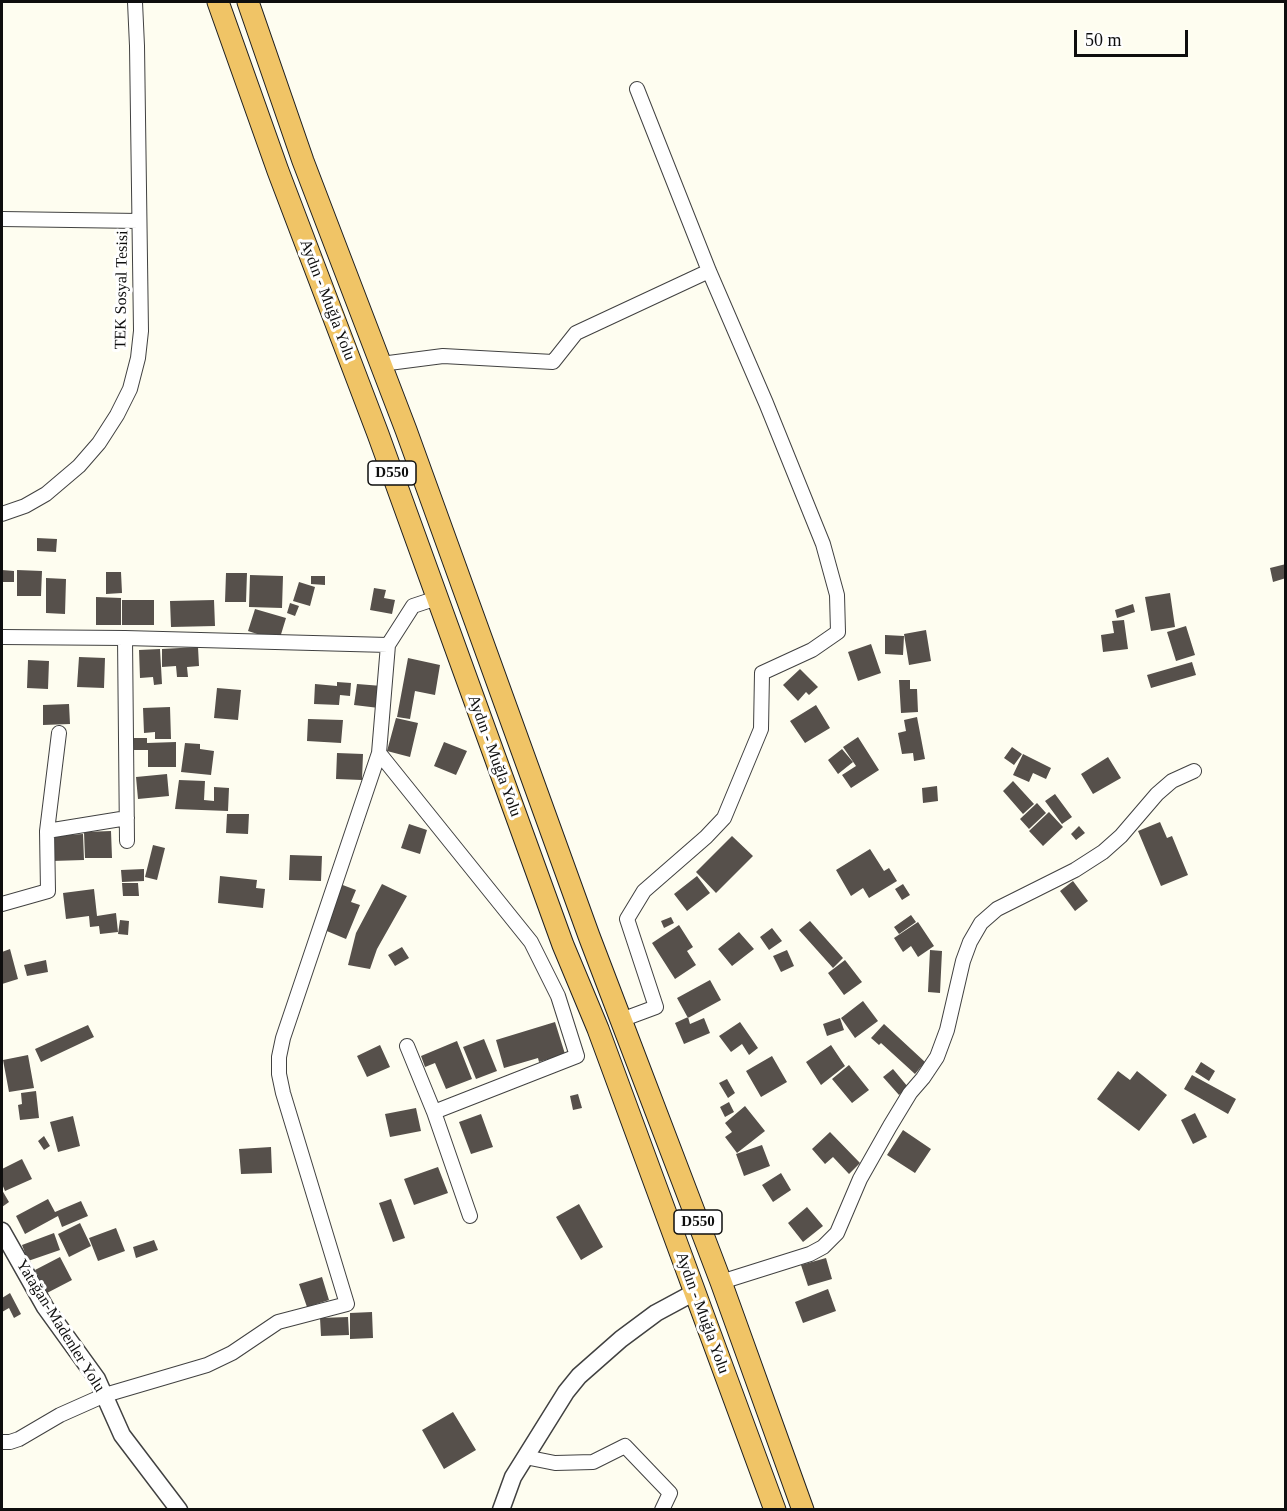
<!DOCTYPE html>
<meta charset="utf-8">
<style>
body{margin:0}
#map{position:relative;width:1287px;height:1511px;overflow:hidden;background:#fefdf0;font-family:Georgia,serif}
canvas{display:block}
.frame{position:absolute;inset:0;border:3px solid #0e0e0e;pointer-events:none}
.scale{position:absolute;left:1074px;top:30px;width:114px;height:27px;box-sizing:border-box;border:3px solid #0e0e0e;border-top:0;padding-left:8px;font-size:18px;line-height:21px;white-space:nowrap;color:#0e0e0e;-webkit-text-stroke:4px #fff;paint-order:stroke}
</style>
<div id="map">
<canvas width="1287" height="1511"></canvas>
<div class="frame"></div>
<div class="scale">50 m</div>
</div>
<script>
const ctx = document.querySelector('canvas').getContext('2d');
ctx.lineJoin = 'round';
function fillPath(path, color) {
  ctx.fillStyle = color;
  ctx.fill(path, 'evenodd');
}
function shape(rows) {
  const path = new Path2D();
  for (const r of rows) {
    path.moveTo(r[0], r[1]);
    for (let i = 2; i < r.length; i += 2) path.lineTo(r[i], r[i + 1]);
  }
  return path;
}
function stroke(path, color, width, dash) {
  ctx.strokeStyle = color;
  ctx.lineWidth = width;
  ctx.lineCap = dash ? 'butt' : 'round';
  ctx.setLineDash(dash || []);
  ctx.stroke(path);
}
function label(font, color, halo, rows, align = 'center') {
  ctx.font = font + ' Georgia,serif';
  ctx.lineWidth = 6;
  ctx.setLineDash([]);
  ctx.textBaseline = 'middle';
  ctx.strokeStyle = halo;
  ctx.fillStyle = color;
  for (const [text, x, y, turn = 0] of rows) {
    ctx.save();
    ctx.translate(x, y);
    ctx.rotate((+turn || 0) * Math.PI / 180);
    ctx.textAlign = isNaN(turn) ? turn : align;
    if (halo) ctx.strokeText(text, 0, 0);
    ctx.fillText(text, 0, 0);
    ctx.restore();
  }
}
fillPath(shape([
 [37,538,57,539,56,552,37,551],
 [1286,564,1286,578,1273,582,1270,568],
 [2,570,14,571,14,582,2,582],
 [17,570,42,571,41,596,17,596],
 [106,572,121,572,122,593,106,594],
 [226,573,247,573,246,602,225,602],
 [250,575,283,576,282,608,249,607],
 [311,576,325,576,325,585,311,584],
 [46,578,66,579,65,614,46,613],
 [299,582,315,587,310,606,293,601],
 [374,588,386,590,384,598,395,600,392,614,370,610],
 [1170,593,1175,627,1151,631,1145,597],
 [96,597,121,598,121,625,96,625],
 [122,600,154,600,154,625,122,625],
 [214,600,215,626,171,627,170,601],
 [290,603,299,606,295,616,287,613],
 [1133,604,1135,612,1117,618,1115,610],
 [255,609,286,618,279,641,248,631],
 [1124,620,1128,649,1103,652,1101,635,1114,633,1112,621],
 [1186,626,1195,655,1176,661,1167,632],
 [926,630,931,661,909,665,904,634],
 [885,635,904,636,903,655,885,654],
 [871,644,881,673,858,681,848,652],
 [198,647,199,666,187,667,188,677,177,677,176,666,162,667,162,649],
 [160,649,162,684,154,685,153,677,140,678,139,650],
 [79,657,105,658,104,688,77,687],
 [408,658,440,665,435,695,415,691,410,719,397,717],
 [28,660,49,661,48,689,27,688],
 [1192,662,1196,675,1151,688,1147,675],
 [800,669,818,687,809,695,806,692,798,701,783,685],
 [899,680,910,680,910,689,917,689,918,712,901,713],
 [337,682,351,683,350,696,340,695,339,705,314,704,315,684,337,686],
 [357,684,382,686,379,708,354,705],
 [217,688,241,690,238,720,214,718],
 [69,704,70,724,43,725,43,705],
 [816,705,830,728,805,743,790,721],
 [170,707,171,739,155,739,155,732,144,733,143,708],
 [917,717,925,759,914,761,913,753,902,754,898,733,906,731,904,720],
 [396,718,418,723,410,757,387,751],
 [308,719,343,720,341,743,307,741],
 [858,737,879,770,851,788,842,775,856,766,843,747],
 [132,738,147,738,147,743,176,742,176,767,148,767,148,750,132,750],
 [444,742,467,751,456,775,434,766],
 [185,743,200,744,200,749,214,751,211,775,181,772],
 [1012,747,1022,754,1014,765,1004,758],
 [842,749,853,762,838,774,828,760],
 [337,753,363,754,362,780,336,779],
 [1023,754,1051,768,1046,779,1033,773,1029,782,1013,775],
 [1108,757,1121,778,1093,794,1081,774],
 [167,774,169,796,138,799,136,777],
 [179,780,205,781,204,800,214,801,214,787,229,788,228,811,175,809],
 [1013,781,1034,804,1023,814,1003,791],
 [937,786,938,801,923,803,922,788],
 [1055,794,1072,817,1062,824,1045,801],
 [1037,803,1046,813,1029,829,1020,819],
 [1049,812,1063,827,1043,846,1029,831],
 [227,814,249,814,248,834,226,833],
 [1160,822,1167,838,1172,836,1188,875,1161,886,1138,831],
 [409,824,427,830,420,854,401,848],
 [1079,826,1085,833,1076,840,1071,834],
 [111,831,112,858,85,858,84,832],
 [83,834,84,860,52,861,51,836],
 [732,836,753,856,716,893,696,872],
 [153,845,165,848,157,880,145,877],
 [870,849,884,871,889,868,897,881,869,898,863,888,851,896,836,870],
 [290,855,322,856,321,881,289,880],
 [144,869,144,881,122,882,121,870],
 [220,876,257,880,256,888,265,889,263,908,218,903],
 [697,876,710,893,687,911,674,894],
 [1073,881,1088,901,1075,911,1060,891],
 [122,883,138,883,139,896,123,896],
 [340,884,356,890,351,902,360,905,346,939,322,929],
 [382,884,407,896,377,949,370,969,348,965,356,933],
 [903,884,910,895,902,900,895,889],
 [94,889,97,916,116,913,118,932,100,934,99,926,90,927,89,916,66,919,63,893],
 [911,915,916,922,899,934,894,927],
 [671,917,674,923,664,928,661,921],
 [120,920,129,921,128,935,118,934],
 [810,921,843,958,833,968,799,930],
 [918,922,934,946,918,957,911,946,903,952,894,938],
 [679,925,693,947,687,951,696,965,675,979,652,943],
 [772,928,782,941,769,950,760,937],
 [739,932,754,949,732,966,718,949],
 [402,947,409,958,395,966,388,955],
 [10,949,18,979,2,984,2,952],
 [787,950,794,966,781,972,773,956],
 [930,950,942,951,940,993,928,992],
 [46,960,48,972,27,976,24,965],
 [845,960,862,982,844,995,828,973],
 [710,980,721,1000,688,1018,677,998],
 [863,1001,878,1021,855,1038,841,1018],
 [688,1017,690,1024,704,1018,710,1033,684,1044,675,1023],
 [840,1018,844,1030,827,1036,823,1024],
 [555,1022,565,1054,539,1062,538,1058,504,1068,496,1040],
 [740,1022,758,1048,749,1055,742,1044,731,1052,719,1036],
 [884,1024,925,1062,915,1074,881,1043,879,1045,871,1038],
 [88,1025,94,1037,41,1062,35,1049],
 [484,1039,497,1071,476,1079,463,1047],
 [457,1041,472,1079,446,1089,435,1063,425,1067,421,1056],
 [380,1045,390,1067,367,1077,357,1056],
 [831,1045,845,1066,821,1085,806,1062],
 [28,1055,34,1088,9,1092,3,1060],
 [772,1056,787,1082,761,1097,746,1071],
 [1201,1062,1215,1071,1209,1081,1195,1072],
 [849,1065,869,1090,852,1103,832,1079],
 [893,1069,908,1087,899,1095,883,1077],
 [1118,1071,1130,1080,1137,1071,1167,1095,1139,1131,1097,1099],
 [1192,1075,1236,1099,1228,1114,1184,1089],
 [727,1079,735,1093,728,1098,719,1083],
 [36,1091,39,1118,20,1120,18,1105,22,1104,21,1093],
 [578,1094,582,1108,573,1110,570,1096],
 [729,1102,734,1112,725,1117,720,1107],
 [745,1106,765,1131,737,1153,725,1137,732,1132,725,1123],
 [416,1108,421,1131,390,1137,385,1114],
 [1195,1113,1207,1137,1193,1144,1181,1120],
 [481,1114,493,1147,471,1154,459,1122],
 [73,1116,80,1146,58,1152,50,1122],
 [903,1130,931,1149,915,1173,887,1155],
 [830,1132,860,1163,849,1174,833,1157,825,1164,812,1149],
 [44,1136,50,1146,44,1150,38,1141],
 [762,1145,770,1166,744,1176,736,1154],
 [271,1147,272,1173,241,1174,239,1149],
 [22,1159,32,1179,5,1191,2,1184,2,1169],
 [438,1167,448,1193,414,1205,404,1179],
 [781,1173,791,1190,773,1202,762,1185],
 [2,1190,9,1202,2,1207],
 [48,1199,55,1212,81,1201,88,1216,62,1227,58,1216,25,1234,16,1216],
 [391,1199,405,1238,393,1242,379,1203],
 [579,1204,603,1247,581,1260,556,1217],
 [807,1207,823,1226,803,1242,788,1223],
 [80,1223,91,1246,69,1257,58,1234],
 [116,1228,125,1251,98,1261,89,1238],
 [54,1233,60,1250,28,1261,22,1245],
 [154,1240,158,1250,136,1258,133,1247],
 [60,1257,72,1280,47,1293,35,1270],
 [826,1258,832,1279,808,1286,801,1265],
 [322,1277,329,1300,307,1307,299,1284],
 [828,1289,836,1311,803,1323,795,1302],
 [10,1293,21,1314,14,1318,9,1308,2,1312,2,1298],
 [372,1312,373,1338,350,1339,350,1313],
 [348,1317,349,1335,321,1336,320,1318],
 [453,1412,476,1450,444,1469,422,1430]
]), '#56504b');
const minor = shape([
 [2,219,139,221],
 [381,364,443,356,553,362,576,333,709,271],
 [2,514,25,506,46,494,79,466,99,443,117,415,130,389,138,358,141,331,137,46,135,2],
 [2,637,125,638,388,645,413,606,437,598],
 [125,638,127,841],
 [379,753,531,942,558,996,577,1056,434,1112],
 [47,831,127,818],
 [2,904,48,891,47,831,59,733],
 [621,1020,656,1007,627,919,644,891,706,837,724,818,761,729,762,673,812,650,838,632,837,595,823,544,766,403,709,271,637,89],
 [407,1046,434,1112,470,1216],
 [721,1282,810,1254,823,1247,837,1233,860,1179,890,1126,910,1093,923,1078,937,1057,947,1030,963,961,970,942,981,923,997,909,1075,870,1103,852,1121,836,1157,794,1172,781,1194,771],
 [2,1442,10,1442,19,1439,60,1415,105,1395,207,1365,232,1353,278,1322,347,1304,283,1093,279,1074,279,1057,283,1038,379,753,388,645],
 [525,1457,555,1463,593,1462,625,1446,670,1493,662,1510]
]);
const tertiary = shape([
 [2,1231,45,1307,97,1379,122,1435,179,1510],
 [501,1510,513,1477,566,1392,579,1376,621,1339,656,1313,695,1292]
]);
const trunk = shape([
 [218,2,278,171,378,434,563,945,598,1029,775,1510],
 [248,2,303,161,406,430,589,936,721,1282,803,1510]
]);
stroke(minor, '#414141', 16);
stroke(tertiary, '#414141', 19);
stroke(trunk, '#1f1f1f', 23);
stroke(minor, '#fff', 14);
stroke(tertiary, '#fff', 16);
stroke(trunk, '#f0c466', 21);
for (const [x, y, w] of [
 [392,473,48],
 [698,1222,48]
]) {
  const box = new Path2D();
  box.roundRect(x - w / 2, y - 12, w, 24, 4.5);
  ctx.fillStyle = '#fff';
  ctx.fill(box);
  stroke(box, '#0e0e0e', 1.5);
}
label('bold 15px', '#0e0e0e', null, [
 ["D550",392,473],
 ["D550",698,1222]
]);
label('16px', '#0e0e0e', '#fff', [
 ["TEK Sosyal Tesisi",122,290,-89],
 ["Aydın - Muğla Yolu",327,300,69],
 ["Aydın - Muğla Yolu",494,756,70],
 ["Aydın - Muğla Yolu",702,1313,70],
 ["Yatağan-Madenler Yolu",60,1326,58]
]);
</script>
